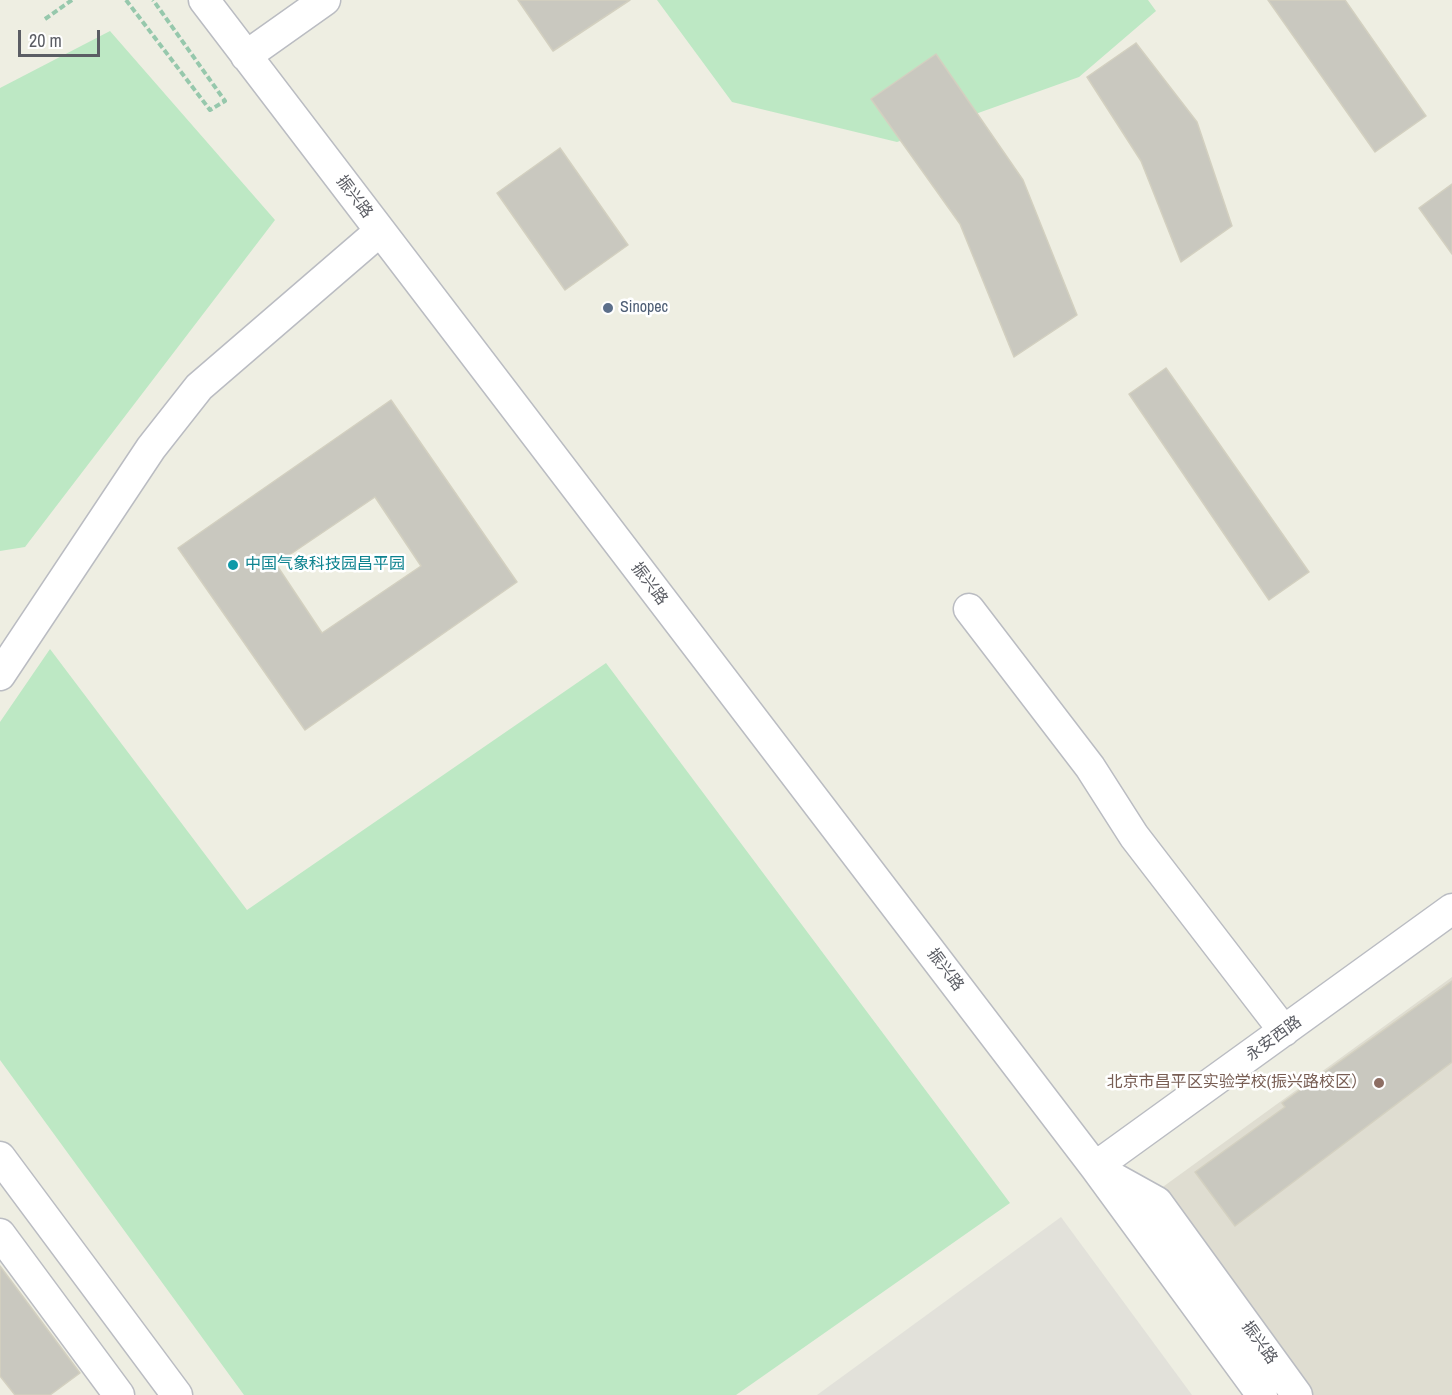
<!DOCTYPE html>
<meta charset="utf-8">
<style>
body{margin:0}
#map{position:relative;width:1452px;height:1395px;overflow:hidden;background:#eeeee2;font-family:"Archivo Narrow",sans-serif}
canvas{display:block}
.scale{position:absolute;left:18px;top:30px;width:82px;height:27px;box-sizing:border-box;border:3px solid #5b5d64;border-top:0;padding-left:8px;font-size:18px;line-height:21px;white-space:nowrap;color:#5b5d64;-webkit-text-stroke:4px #fff;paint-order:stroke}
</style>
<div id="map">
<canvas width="1452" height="1395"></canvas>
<div class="scale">20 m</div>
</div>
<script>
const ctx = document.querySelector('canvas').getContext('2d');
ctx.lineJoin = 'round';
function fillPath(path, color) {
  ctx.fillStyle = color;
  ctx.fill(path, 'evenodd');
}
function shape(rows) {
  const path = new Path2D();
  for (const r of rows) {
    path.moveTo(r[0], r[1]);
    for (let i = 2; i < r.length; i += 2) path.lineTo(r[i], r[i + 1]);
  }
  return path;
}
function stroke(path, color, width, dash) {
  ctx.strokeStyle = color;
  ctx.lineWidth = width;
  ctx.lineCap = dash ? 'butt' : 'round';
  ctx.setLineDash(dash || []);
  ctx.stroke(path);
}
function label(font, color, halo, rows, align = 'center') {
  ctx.font = font + ' "Archivo Narrow","Noto Sans SC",sans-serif';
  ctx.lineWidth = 5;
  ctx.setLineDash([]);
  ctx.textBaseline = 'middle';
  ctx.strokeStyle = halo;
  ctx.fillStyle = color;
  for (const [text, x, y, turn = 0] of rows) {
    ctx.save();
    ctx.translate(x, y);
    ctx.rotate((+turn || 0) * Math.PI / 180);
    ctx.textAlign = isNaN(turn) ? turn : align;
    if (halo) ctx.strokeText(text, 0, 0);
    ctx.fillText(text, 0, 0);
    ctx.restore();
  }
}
fillPath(shape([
 [1061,1217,1192,1395,817,1395]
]), '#e2e1da');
fillPath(shape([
 [1452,977,1452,1395,1313,1395,1160,1189]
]), '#dfddd1');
fillPath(shape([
 [657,0,1148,0,1156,11,1079,77,897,142,732,102],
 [110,31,275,220,25,547,0,551,0,88],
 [50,649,247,910,606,663,1010,1203,736,1395,244,1395,0,1060,0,722]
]), '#bde8c4');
const building = shape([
 [518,0,630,0,553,51,518,0],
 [1268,0,1345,0,1426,116,1375,152,1268,0],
 [1136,43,1197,122,1232,226,1181,262,1141,161,1087,77,1136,43],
 [936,54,1023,180,1077,315,1014,357,960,224,871,99,936,54],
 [560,148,628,245,565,290,497,193,560,148],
 [1452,184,1452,254,1419,208,1452,184],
 [1166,368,1309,572,1269,600,1129,394,1166,368],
 [391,400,517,582,305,730,178,548,391,400],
 [375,497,421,566,322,633,276,564,375,497],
 [1452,981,1452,1062,1235,1226,1195,1172,1285,1107,1282,1103,1452,981],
 [0,1266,80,1373,50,1395,15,1395,0,1376,0,1266]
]);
fillPath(building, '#c9c8bf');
stroke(building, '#d3d0c0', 1.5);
const minor = shape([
 [204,0,1095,1167,1262,1395],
 [246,56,325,0],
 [969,609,1090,767,1134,836,1284,1031],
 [0,675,151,448,199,387,380,231],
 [0,1157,177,1395],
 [1095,1167,1452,909],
 [1103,1172,1157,1202,1297,1395],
 [0,1234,119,1395]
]);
stroke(minor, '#babcc2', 33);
stroke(shape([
 [126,0,210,110,225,101,153,0],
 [45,19,72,0]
]), '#96c8ac', 4, [6, 3]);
stroke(minor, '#fff', 30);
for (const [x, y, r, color] of [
 [608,308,6,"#5c6f8a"],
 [233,565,6,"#0f9aa8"],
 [1379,1083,6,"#8d6e63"]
]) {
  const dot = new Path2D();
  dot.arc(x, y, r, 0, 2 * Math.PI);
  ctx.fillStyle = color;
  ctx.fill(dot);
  stroke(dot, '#fff', 2);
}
label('16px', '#5b5d64', '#fff', [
 ["振兴路",354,197,53],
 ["振兴路",649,584,53],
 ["振兴路",945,970,53],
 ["永安西路",1274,1039,-36],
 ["振兴路",1259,1343,54]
]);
label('16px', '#4e5e75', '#fff', [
 ["Sinopec",620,308]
], 'left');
label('16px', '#0d838f', '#fff', [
 ["中国气象科技园昌平园",245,565]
], 'left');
label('16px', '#785e54', '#fff', [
 ["北京市昌平区实验学校(振兴路校区）",1367,1083]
], 'right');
</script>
